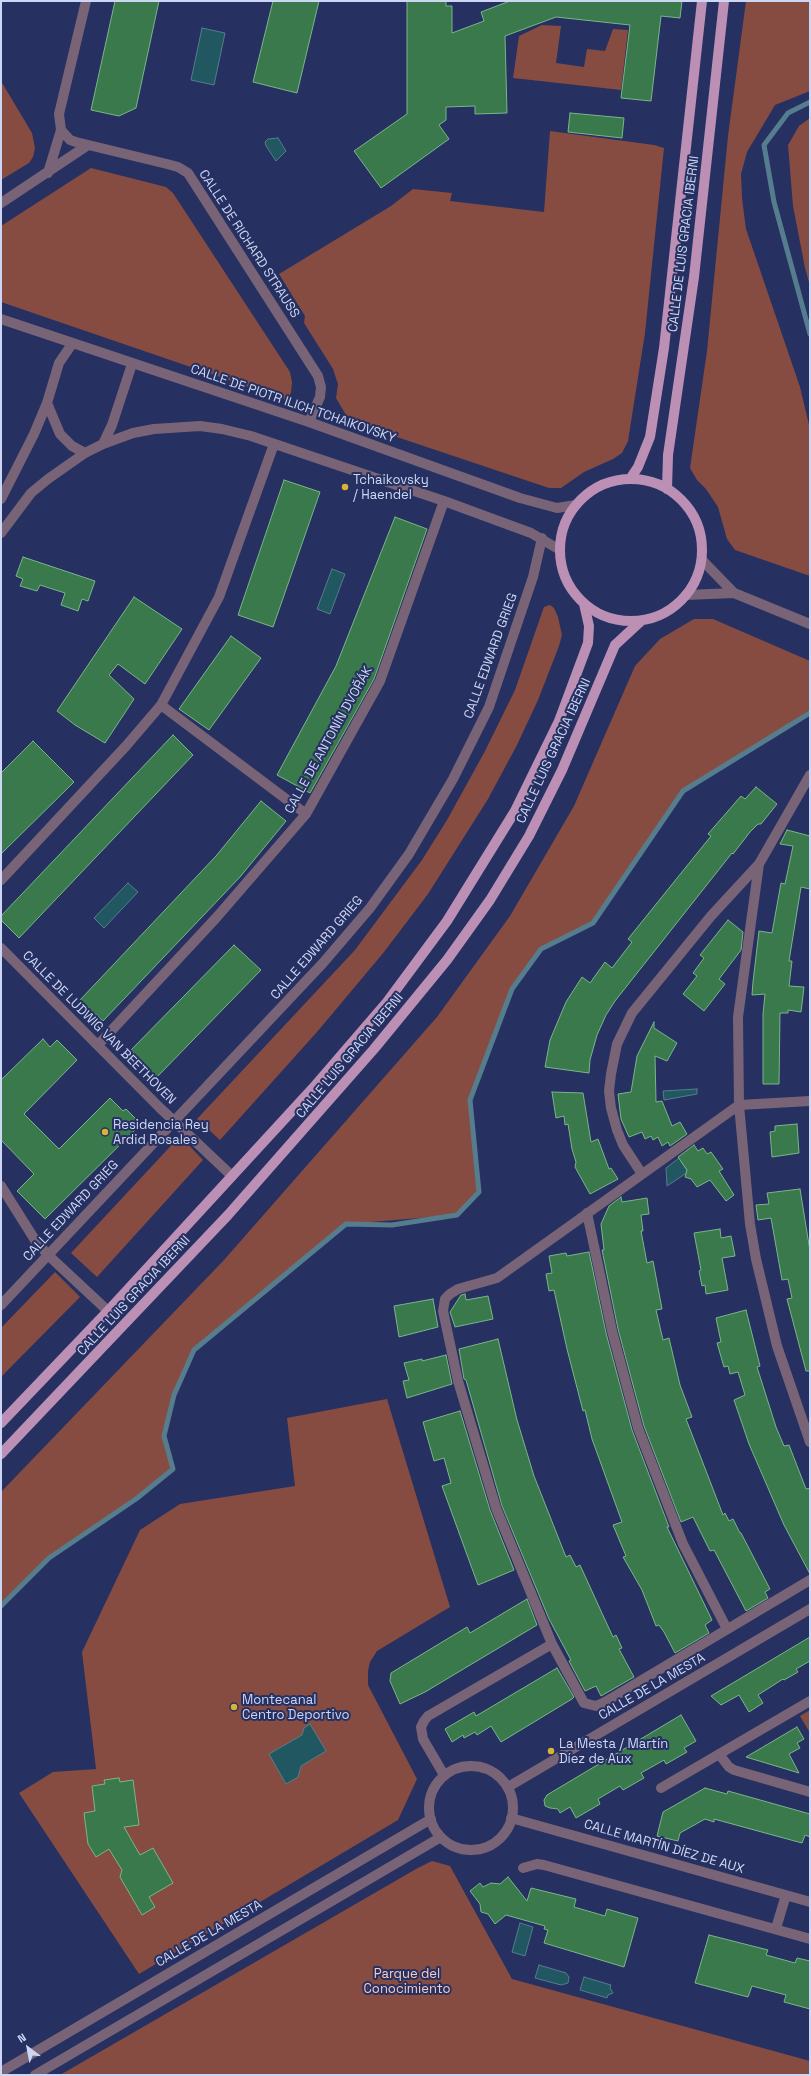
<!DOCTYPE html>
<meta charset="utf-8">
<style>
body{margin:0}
#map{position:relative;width:811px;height:2076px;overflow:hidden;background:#263061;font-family:"Space Grotesk",sans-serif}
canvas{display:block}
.frame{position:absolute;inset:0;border:2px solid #cdd7f5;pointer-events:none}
.north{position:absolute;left:8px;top:2028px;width:40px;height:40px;-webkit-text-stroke:3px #263061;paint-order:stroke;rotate:328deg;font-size:11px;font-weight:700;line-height:16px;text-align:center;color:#cdd7f5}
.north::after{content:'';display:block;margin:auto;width:14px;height:18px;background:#cdd7f5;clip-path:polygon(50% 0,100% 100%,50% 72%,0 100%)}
</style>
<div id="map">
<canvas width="811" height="2076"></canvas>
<div class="frame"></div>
<div class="north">N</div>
</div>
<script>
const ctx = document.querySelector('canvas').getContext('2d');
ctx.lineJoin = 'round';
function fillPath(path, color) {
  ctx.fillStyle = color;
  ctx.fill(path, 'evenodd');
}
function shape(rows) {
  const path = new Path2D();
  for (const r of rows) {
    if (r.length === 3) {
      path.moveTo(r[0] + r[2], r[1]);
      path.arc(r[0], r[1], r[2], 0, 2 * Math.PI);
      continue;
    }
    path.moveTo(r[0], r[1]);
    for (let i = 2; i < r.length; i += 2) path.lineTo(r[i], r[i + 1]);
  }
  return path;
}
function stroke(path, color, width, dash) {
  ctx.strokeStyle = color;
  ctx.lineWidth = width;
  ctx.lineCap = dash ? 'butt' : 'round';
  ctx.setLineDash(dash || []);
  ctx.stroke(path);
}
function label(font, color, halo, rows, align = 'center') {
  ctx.font = font + ' "Space Grotesk",sans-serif';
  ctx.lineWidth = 4;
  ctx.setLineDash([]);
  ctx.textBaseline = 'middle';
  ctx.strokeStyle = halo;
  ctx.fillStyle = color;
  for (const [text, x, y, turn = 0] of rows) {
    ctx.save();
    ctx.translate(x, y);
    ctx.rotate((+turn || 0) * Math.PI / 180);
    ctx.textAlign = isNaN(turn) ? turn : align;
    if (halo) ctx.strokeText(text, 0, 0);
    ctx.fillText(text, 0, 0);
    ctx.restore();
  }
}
fillPath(shape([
 [746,1,810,1,810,91,775,105,747,152,741,174,742,198,746,229,800,387,810,429,810,576,735,550,727,539,718,507,706,489,697,480,690,468,707,351,728,136],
 [542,25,561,26,556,63,584,67,587,49,605,51,613,29,628,30,621,90,513,78,519,36],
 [1,81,32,133,35,148,33,157,29,163,1,180],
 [810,118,810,286,805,268,793,206,788,145,799,126],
 [550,131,654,145,664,148,645,333,628,441,622,453,613,459,584,472,561,488,549,488,358,424,346,415,336,398,338,384,333,369,304,323,305,316,279,274,391,206,413,189,452,193,450,201,544,212],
 [91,168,166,187,173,193,290,372,292,382,291,393,287,400,1,302,1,226],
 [550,605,554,608,558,617,562,635,559,646,538,700,517,745,488,799,428,894,384,952,317,1032,220,1140,197,1119,355,950,422,860,447,820,485,751,515,690,544,607],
 [694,619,713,619,810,661,810,713,683,791,593,923,541,949,512,988,470,1100,479,1192,457,1215,346,1224,194,1350,174,1395,164,1436,173,1469,136,1499,49,1558,1,1606,1,1492,224,1260,437,1017,510,916,574,806,635,666,660,639],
 [180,1136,203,1160,97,1277,71,1253],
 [55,1272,80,1297,1,1377,1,1328],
 [387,1399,450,1607,377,1651,370,1662,368,1671,368,1685,417,1779,398,1820,139,1974,19,1793,53,1772,96,1769,82,1652,140,1530,180,1504,295,1486,287,1418],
 [810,1710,810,1733,800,1716],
 [432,1861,450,1866,512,1979,810,2061,810,2075,60,2075,416,1869]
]), '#874c41');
const water = shape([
 [202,28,225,33,214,85,191,80,202,28],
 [278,138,286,151,276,161,266,146,265,142,268,139,278,138],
 [332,569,345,574,330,614,317,609,332,569],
 [128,883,138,892,104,928,94,918,128,883],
 [697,1089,697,1094,664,1100,663,1091,697,1089],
 [679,1158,688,1172,667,1186,666,1168,679,1158],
 [310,1724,326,1751,301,1766,298,1777,286,1784,269,1754,302,1735,304,1728,310,1724],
 [520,1923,533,1927,525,1956,512,1952,520,1923],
 [539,1965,566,1973,569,1977,568,1983,561,1985,535,1978,539,1965],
 [584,1977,611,1985,610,1988,613,1993,608,1995,607,1998,580,1990,584,1977]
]);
fillPath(water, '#215761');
stroke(water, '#557d8d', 1);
stroke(shape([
 [810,102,788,113,764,145,774,202,810,334],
 [1,1606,49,1558,136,1499,173,1469,164,1436,174,1395,194,1350,346,1224,392,1225,457,1215,479,1192,470,1100,512,989,541,949,593,923,683,791,810,713]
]), '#557d8d', 5);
const building = shape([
 [115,1,159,1,136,108,119,116,91,110,115,1],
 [273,1,319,1,297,93,253,82,273,1],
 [407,1,446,1,446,6,452,6,452,33,484,21,481,12,510,1,682,1,680,18,661,16,651,101,621,98,630,25,556,17,505,36,507,113,475,114,475,106,446,107,446,120,439,125,449,139,381,188,354,151,407,114,407,1],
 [570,113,624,118,622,138,568,132,570,113],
 [284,480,320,492,273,627,238,615,284,480],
 [395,517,427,529,374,679,310,793,277,775,336,666,395,517],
 [23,557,95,581,88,601,82,599,78,611,61,605,65,593,40,585,37,591,20,586,23,579,16,576,23,557],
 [134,597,182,629,145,684,118,664,109,675,134,699,105,743,75,725,57,711,134,597],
 [231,636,261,658,209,730,179,709,231,636],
 [173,735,193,755,19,938,1,920,1,916,173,735],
 [33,741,74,782,1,854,1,773,33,741],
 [756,787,777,804,761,824,758,824,750,832,733,854,732,853,615,1001,606,1015,597,1035,590,1060,589,1073,545,1067,550,1040,566,1002,582,977,590,983,605,962,612,968,632,942,628,939,711,836,708,834,741,796,745,799,756,787],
 [261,801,286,821,240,877,103,1021,80,1000,216,856,261,801],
 [787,830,810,836,810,889,801,887,789,961,792,961,789,986,804,987,801,1012,788,1010,788,1013,780,1013,779,1084,763,1084,763,1014,765,994,752,995,753,982,759,931,772,933,781,883,785,884,793,846,780,844,787,830],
 [728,920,743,932,741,950,719,979,725,984,704,1011,683,994,697,976,693,973,704,958,700,955,728,920],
 [234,945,261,970,157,1077,131,1050,234,945],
 [654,1022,654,1028,677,1043,667,1061,655,1056,656,1102,662,1101,672,1126,680,1122,687,1134,670,1146,668,1142,662,1146,658,1137,653,1140,651,1136,645,1139,642,1132,629,1137,621,1119,618,1094,631,1092,637,1056,654,1022],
 [43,1039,50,1047,57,1040,77,1060,24,1114,59,1149,110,1098,123,1111,126,1109,141,1124,45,1219,17,1191,34,1174,1,1140,1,1080,43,1039],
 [552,1092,583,1093,591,1142,598,1139,609,1169,611,1168,618,1179,590,1194,575,1167,576,1162,572,1149,568,1124,565,1125,564,1116,556,1118,552,1092],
 [797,1124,799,1153,772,1157,770,1132,775,1131,775,1126,797,1124],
 [694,1145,698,1151,703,1148,707,1154,711,1152,723,1169,719,1171,734,1195,726,1201,710,1180,697,1187,691,1179,685,1177,687,1170,678,1157,694,1145],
 [800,1189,810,1251,810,1371,806,1371,787,1299,792,1298,788,1279,782,1280,771,1218,758,1220,756,1205,769,1204,767,1193,800,1189],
 [621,1197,622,1202,647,1198,649,1214,641,1215,643,1231,641,1231,647,1263,653,1261,662,1309,656,1310,663,1340,669,1338,680,1385,692,1417,686,1419,723,1515,725,1513,729,1521,733,1519,740,1533,741,1533,770,1589,765,1592,768,1598,746,1611,714,1550,710,1551,693,1517,681,1522,644,1426,618,1329,602,1250,604,1250,601,1224,609,1206,621,1197],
 [720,1229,721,1238,731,1236,735,1256,722,1258,728,1290,706,1294,705,1285,702,1286,699,1271,701,1270,694,1233,720,1229],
 [589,1252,606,1333,632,1430,669,1527,667,1527,712,1620,705,1625,709,1633,675,1653,664,1632,659,1625,656,1626,642,1590,623,1557,626,1556,613,1525,622,1522,592,1439,585,1410,583,1411,567,1349,554,1290,549,1291,546,1274,552,1273,549,1256,566,1253,567,1256,589,1252],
 [465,1294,466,1300,488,1296,493,1319,455,1327,450,1312,461,1295,465,1294],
 [433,1299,438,1327,399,1337,394,1306,433,1299],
 [746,1310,760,1366,757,1367,776,1427,784,1446,789,1445,806,1489,810,1488,810,1574,784,1525,749,1444,734,1400,745,1395,738,1372,730,1374,728,1366,724,1367,717,1343,721,1342,716,1318,746,1310],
 [498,1339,517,1420,534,1476,566,1557,570,1555,576,1567,580,1565,606,1622,613,1637,616,1635,622,1648,619,1649,634,1677,601,1696,596,1686,585,1691,569,1661,571,1660,549,1619,502,1506,466,1380,464,1379,459,1349,498,1339],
 [446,1355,452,1384,407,1398,403,1381,409,1380,404,1363,422,1359,422,1361,446,1355],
 [460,1411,490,1510,514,1570,478,1585,442,1486,451,1483,444,1458,434,1461,423,1422,460,1411],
 [527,1599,537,1625,425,1692,400,1704,390,1681,391,1673,467,1627,470,1633,527,1599],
 [810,1637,810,1661,796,1669,798,1672,784,1680,783,1679,758,1695,763,1703,749,1712,739,1695,721,1705,711,1696,810,1637],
 [557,1668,574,1697,572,1699,501,1742,491,1726,477,1735,475,1732,464,1738,463,1735,452,1742,445,1729,474,1712,476,1716,557,1668],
 [681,1715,696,1741,684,1748,687,1752,666,1764,664,1760,641,1773,644,1778,623,1790,620,1786,598,1799,600,1804,576,1818,570,1807,560,1813,558,1809,550,1808,545,1806,544,1800,547,1795,681,1715],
 [797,1727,804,1739,797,1743,800,1748,789,1754,799,1773,746,1757,797,1727],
 [119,1778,120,1782,133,1780,139,1825,124,1827,140,1855,153,1848,173,1883,149,1897,155,1907,142,1915,120,1877,122,1870,109,1849,96,1857,88,1844,84,1813,95,1811,92,1786,105,1784,104,1780,119,1778],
 [705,1788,727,1794,728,1791,810,1814,810,1837,805,1835,802,1843,714,1819,714,1822,705,1819,680,1833,678,1841,657,1836,663,1812,705,1788],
 [508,1877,527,1901,531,1888,576,1899,574,1907,605,1916,607,1909,638,1918,624,1967,544,1943,548,1930,544,1929,545,1926,506,1915,495,1924,488,1914,481,1912,480,1904,470,1891,480,1883,483,1887,491,1883,500,1884,508,1877],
 [709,1935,768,1950,766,1955,795,1963,797,1958,810,1961,810,2009,784,2002,786,1995,752,1986,748,1997,695,1983,709,1935]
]);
fillPath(building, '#39794c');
stroke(building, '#7cb58b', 1);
stroke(shape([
 [86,1,59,114,61,130,70,140,76,142,167,164,178,167,188,173,318,376,321,387,320,397,309,422],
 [48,173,61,130],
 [1,203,88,145],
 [1,319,309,422,520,498,557,508,576,505],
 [47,403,60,434,72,446,85,453],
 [103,444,112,425,132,364],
 [1,499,34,434,47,403,59,363,72,344],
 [1,533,31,493,48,479,85,453,103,444,133,433,154,429,200,426,222,429,251,436,444,501,531,533,560,550],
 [702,560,734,593],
 [686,595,734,593,810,624],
 [161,705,306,814],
 [759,864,810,775],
 [1,880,126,746,161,705,219,597,274,444],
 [1,948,159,1107,232,1176],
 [98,1045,216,918,306,814,380,681,444,501],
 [810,1101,739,1105,497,1278,458,1289,450,1294,445,1299,443,1311,458,1381,496,1508,552,1644,584,1703,596,1706,605,1702,810,1580],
 [642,1174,623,1145,617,1130,611,1108,609,1091,611,1074,617,1044,632,1013,711,916,759,864,738,1017,739,1105,750,1224,756,1259,777,1346,810,1442],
 [1,1186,35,1240,48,1255,108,1311],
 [587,1213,612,1331,638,1428,683,1544,727,1629],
 [1,1305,323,963,370,908,409,854,453,779,489,707,533,577,542,538],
 [719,1754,729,1767,734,1770,810,1792],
 [471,1808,42],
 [444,1775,423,1739,421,1727,424,1721,428,1716,552,1644],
 [508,1787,810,1609],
 [661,1788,810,1701],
 [511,1818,810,1902],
 [523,1868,537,1864,544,1865,810,1939],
 [776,1928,786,1895],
 [1,2072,431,1819],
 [35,2075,441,1837]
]), '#796376', 10);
stroke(shape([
 [630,479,638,467,650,437,664,348,702,1],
 [631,550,71],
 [667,489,668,455,694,277,724,1],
 [1,1423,108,1311,313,1088,387,1002,447,921,515,811,559,721,588,643,589,626,584,604],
 [1,1454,228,1215,374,1049,447,960,490,900,529,836,562,770,615,645,641,621]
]), '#bc90b5', 10);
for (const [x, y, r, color] of [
 [345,487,4,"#d9b334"],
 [105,1132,4,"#d9b334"],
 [234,1707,4,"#d9b334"],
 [551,1751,4,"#d9b334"]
]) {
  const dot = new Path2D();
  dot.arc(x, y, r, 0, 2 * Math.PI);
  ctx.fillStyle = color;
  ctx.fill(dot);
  stroke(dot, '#263061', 1.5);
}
label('13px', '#cdd7f5', '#263061', [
 ["CALLE DE RICHARD STRAUSS",249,244,57],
 ["CALLE DE LUIS GRACIA IBERNI",684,244,-83],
 ["CALLE DE PIOTR ILICH TCHAIKOVSKY",293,404,19],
 ["CALLE EDWARD GRIEG",491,656,-70],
 ["CALLE DE ANTONÍN DVOŘÁK",329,740,-61],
 ["CALLE LUIS GRACIA IBERNI",554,751,-65],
 ["CALLE EDWARD GRIEG",317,948,-49],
 ["CALLE DE LUDWIG VAN BEETHOVEN",99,1028,45],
 ["CALLE LUIS GRACIA IBERNI",350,1056,-50],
 ["CALLE EDWARD GRIEG",71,1211,-47],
 ["CALLE LUIS GRACIA IBERNI",134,1296,-47],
 ["CALLE DE LA MESTA",652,1687,-30],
 ["CALLE MARTÍN DÍEZ DE AUX",664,1847,16],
 ["CALLE DE LA MESTA",209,1934,-30]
]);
label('13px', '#cdd7f5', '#263061', [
 ["Tchaikovsky",353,480],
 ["/ Haendel",353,495],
 ["Residencia Rey",113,1125],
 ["Ardid Rosales",113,1140],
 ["Montecanal",242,1700],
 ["Centro Deportivo",242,1715],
 ["La Mesta / Martín",559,1744],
 ["Díez de Aux",559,1759]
], 'left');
label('13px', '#f7cbc2', '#263061', [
 ["Parque del",407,1974],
 ["Conocimiento",407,1989]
]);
</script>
